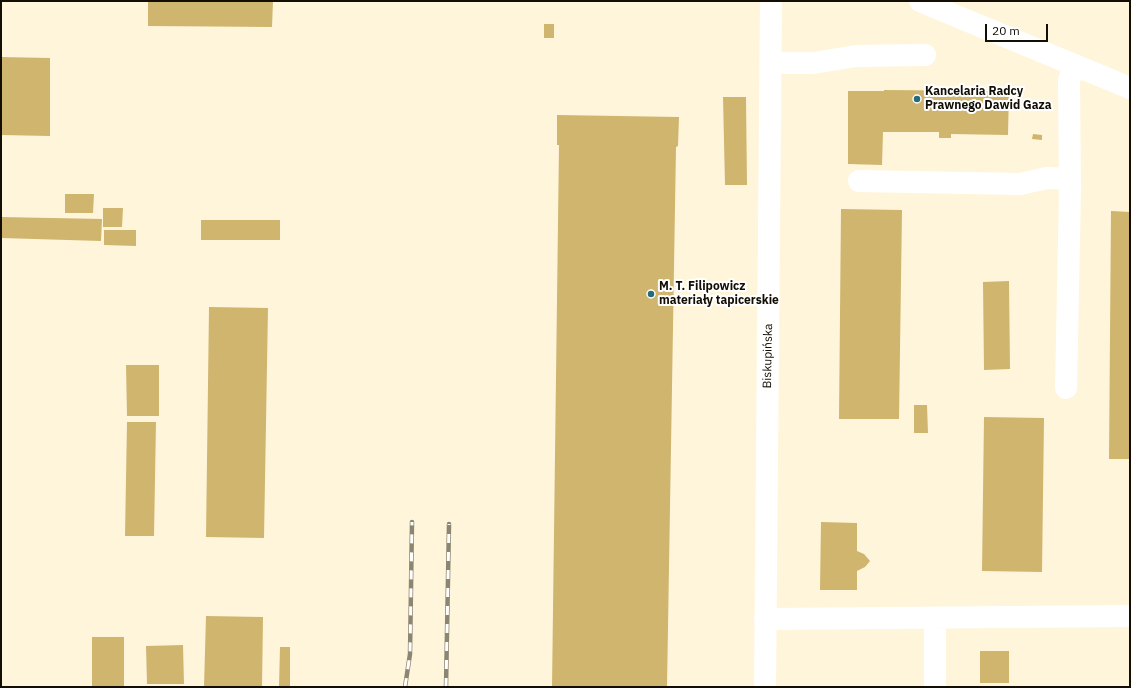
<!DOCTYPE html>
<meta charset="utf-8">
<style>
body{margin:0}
#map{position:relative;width:1131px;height:688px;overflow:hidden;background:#fff5db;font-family:"IBM Plex Sans",sans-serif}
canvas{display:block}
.frame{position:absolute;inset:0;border:2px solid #120e04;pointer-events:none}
.scale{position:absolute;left:985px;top:24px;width:63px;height:18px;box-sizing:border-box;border:2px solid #120e04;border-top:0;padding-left:5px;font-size:12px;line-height:14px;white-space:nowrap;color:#120e04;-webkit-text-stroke:3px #fff;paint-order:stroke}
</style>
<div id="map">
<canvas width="1131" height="688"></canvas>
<div class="frame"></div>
<div class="scale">20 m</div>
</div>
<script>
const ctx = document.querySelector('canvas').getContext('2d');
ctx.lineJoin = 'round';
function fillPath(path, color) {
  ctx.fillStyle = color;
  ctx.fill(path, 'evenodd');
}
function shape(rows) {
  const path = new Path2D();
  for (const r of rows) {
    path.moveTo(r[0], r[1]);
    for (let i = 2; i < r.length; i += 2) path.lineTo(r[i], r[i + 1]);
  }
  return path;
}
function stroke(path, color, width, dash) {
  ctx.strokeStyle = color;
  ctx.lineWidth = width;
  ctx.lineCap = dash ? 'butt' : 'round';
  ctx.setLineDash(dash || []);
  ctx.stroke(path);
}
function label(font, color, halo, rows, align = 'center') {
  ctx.font = font + ' "IBM Plex Sans",sans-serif';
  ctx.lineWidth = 4;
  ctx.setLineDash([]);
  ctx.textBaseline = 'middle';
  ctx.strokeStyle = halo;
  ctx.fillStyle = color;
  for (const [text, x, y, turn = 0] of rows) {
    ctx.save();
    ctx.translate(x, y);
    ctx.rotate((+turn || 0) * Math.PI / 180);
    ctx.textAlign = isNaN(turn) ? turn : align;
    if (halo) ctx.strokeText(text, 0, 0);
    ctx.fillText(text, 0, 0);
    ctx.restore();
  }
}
fillPath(shape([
 [148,1,273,1,272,27,148,26],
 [544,24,554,24,554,38,544,38],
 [1,57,50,58,50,136,1,135],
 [884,90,1009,91,1008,135,951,134,951,138,939,138,939,132,883,132,882,165,848,164,848,91,884,91],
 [723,97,746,97,747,185,725,185],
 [557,115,679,117,678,146,676,147,667,687,552,687,559,145,557,145],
 [1033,134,1042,135,1042,140,1032,139],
 [65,194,94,194,93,213,65,213],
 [103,208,123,208,122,227,103,227],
 [841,209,902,210,899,419,839,419],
 [1111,211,1130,212,1130,459,1109,459],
 [1,217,102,219,101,241,1,238],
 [201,220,280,220,280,240,201,240],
 [104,230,136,230,136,246,104,245],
 [1009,281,1010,369,984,370,983,282],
 [209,307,268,308,264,538,206,537],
 [126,365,159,365,159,416,127,416],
 [914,405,927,405,928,433,914,433],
 [984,417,1044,418,1042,572,982,571],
 [127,422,156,422,154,536,125,536],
 [821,522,857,523,857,551,864,554,870,561,865,567,857,571,857,590,820,590],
 [206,616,263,617,262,687,204,687],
 [92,637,124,637,124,687,92,687],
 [183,645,184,684,147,684,146,646],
 [280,647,290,647,290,687,279,687],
 [980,651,1009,651,1009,683,980,683]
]), '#cfb56e');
stroke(shape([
 [920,1,1130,88],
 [771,63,813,63,856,56,925,55],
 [859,181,1020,184,1047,178,1070,179],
 [1066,388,1070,191,1069,80,1075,65],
 [765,619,1130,616],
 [765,687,771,1],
 [935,687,935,618]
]), '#fff', 22);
const rail = shape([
 [405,687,410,654,412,522],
 [446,687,449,524]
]);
stroke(rail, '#8c8572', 4.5);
stroke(rail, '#fff', 3, [9]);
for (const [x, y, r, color] of [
 [917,99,4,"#266b7b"],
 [651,294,4,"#266b7b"]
]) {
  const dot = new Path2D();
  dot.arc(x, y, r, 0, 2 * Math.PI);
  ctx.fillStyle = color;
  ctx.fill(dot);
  stroke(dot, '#fff', 1.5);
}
label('bold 12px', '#120e04', '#fff', [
 ["Kancelaria Radcy",925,92],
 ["Prawnego Dawid Gaza",925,106],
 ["M. T. Filipowicz",659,287],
 ["materiały tapicerskie",659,301]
], 'left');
label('12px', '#120e04', '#fff', [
 ["Biskupińska",768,356,-89]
]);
</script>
